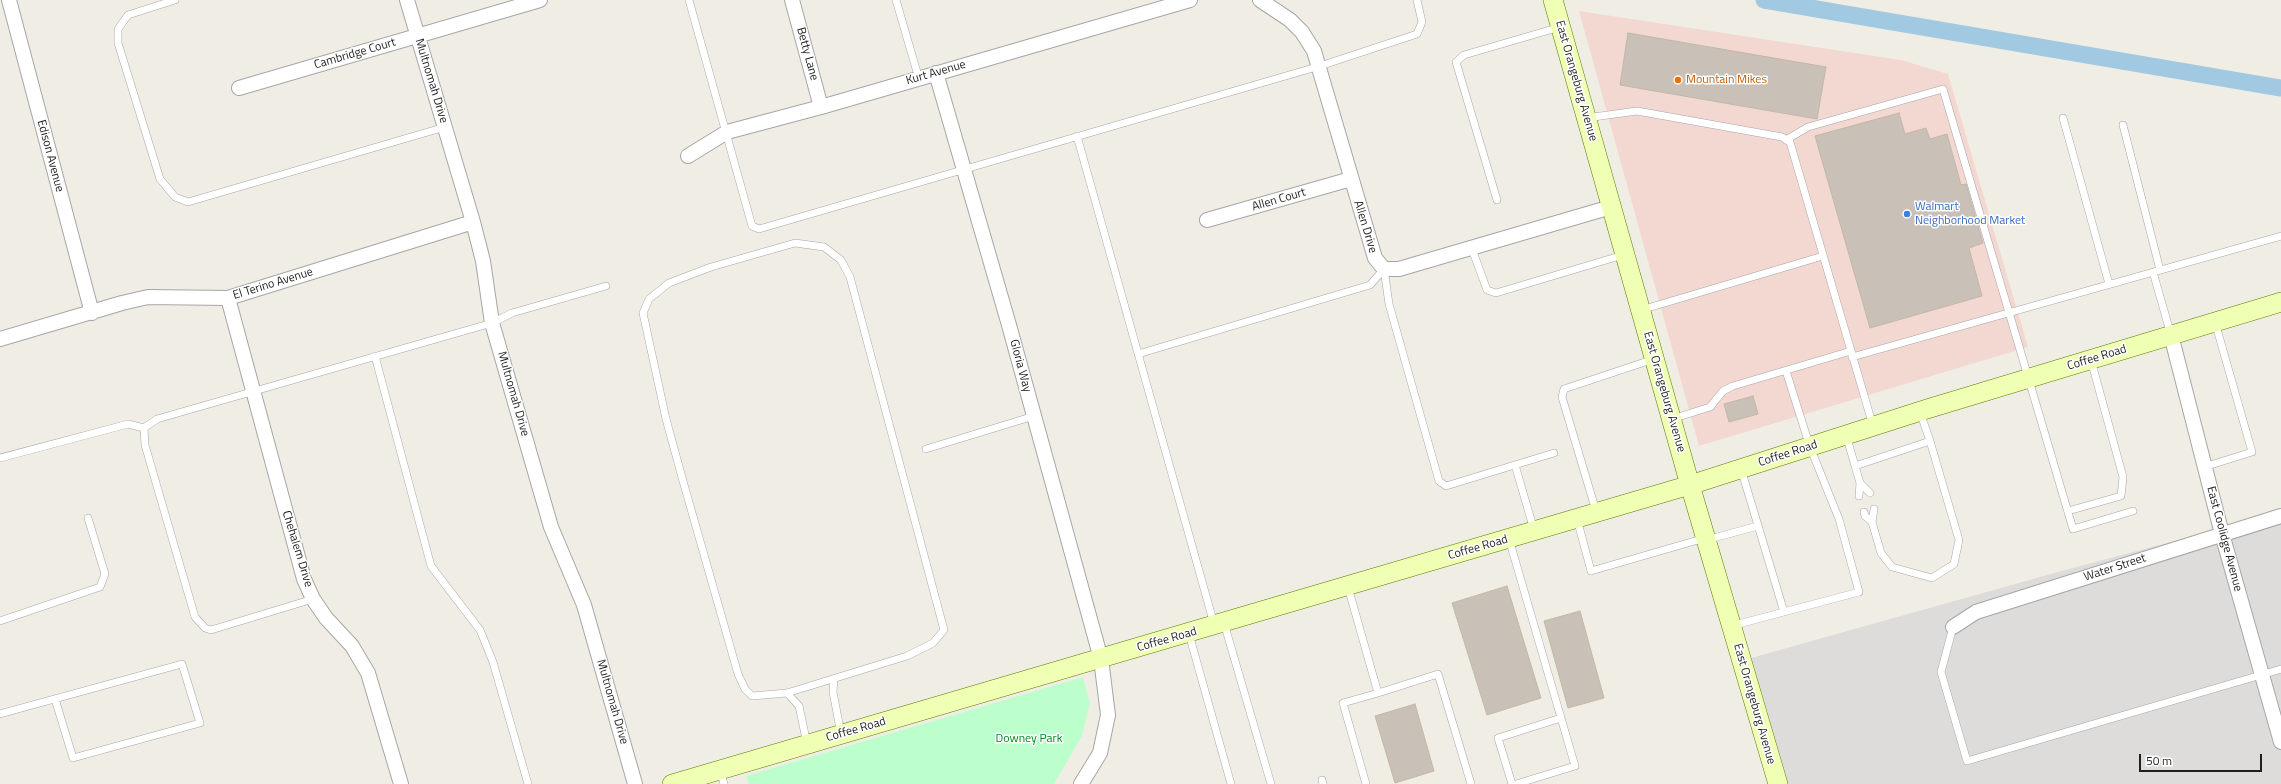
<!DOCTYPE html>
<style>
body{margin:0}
#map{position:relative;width:2281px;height:784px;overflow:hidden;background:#f0eee4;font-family:"Titillium Web",sans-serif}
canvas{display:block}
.scale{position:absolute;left:2139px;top:754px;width:123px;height:18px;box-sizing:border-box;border:2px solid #1f1f1f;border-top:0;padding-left:5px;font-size:12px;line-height:14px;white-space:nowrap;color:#1f1f1f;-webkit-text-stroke:3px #fff;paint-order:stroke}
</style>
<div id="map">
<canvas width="2281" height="784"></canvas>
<div class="scale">50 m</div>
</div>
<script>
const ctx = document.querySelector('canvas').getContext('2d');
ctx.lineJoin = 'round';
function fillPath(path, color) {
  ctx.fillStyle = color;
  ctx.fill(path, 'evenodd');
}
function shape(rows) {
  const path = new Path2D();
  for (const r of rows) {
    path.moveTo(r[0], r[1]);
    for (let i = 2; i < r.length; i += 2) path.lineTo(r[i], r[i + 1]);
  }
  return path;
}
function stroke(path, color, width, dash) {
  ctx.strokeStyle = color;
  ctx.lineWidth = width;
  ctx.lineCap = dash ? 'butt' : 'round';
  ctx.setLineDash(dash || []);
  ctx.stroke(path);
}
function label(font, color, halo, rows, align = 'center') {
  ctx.font = font + ' "Titillium Web",sans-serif';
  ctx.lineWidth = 3;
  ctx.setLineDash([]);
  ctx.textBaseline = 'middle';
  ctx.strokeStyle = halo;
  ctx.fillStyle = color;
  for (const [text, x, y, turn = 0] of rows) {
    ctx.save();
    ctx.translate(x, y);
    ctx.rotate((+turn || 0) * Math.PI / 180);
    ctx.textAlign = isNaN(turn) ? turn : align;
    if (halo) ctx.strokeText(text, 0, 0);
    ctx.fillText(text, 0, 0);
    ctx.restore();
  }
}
fillPath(shape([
 [2281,513,2281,784,1787,784,1751,658,2065,570]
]), '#dddcdb');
fillPath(shape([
 [1579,11,1901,60,1948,74,2028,347,1699,446]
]), '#f3d8d2');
fillPath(shape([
 [1083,677,1090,703,1082,736,1054,784,749,784,746,776]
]), '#bdfecd');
stroke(shape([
 [1764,0,2281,88]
]), '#a1c9e2', 17);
const building = shape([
 [1628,33,1826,67,1817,119,1620,85,1628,33],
 [1899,113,1905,134,1926,128,1930,139,1947,134,1961,185,1966,184,1983,243,1969,248,1982,296,1870,328,1815,136,1899,113],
 [1753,396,1758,414,1729,422,1724,404,1753,396],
 [1507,586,1541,698,1487,715,1452,603,1507,586],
 [1580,611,1604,698,1568,708,1544,621,1580,611],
 [1415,704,1434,771,1395,783,1375,716,1415,704]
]);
fillPath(building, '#c9c1b7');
stroke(building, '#c3b7a5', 1);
const lane = shape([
 [175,0,128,15,118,29,118,43,160,179,175,197,188,202,445,127],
 [689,0,752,226,759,229,1320,66,1417,34,1422,22,1417,0],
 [896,0,919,79],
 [1586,118,1637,111,1782,137,1790,142,1873,426],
 [2063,118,2109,284],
 [2123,125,2160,270],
 [1077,136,1214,624],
 [1786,140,1808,127,1943,89,2073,529,2133,511],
 [1497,200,1456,62,1464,55,1560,27],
 [795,243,824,247,841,260,850,277,944,630,933,643,907,656,787,693,752,696,745,689,738,674,683,481,666,419,643,313,649,299,669,283,711,267,795,243],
 [1472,249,1487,290,1496,293,1623,255],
 [1384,269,1389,304,1439,481,1446,486,1554,453],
 [2153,272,2171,335],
 [1641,310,1823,256],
 [1138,354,1370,285,1384,269],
 [375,356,431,566,480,630,493,662,528,784],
 [1852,357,2281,236],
 [1920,412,1930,441],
 [1672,419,1710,407,1723,391,1733,386,1851,351],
 [1846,435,1860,483,1870,493],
 [926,449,1034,416],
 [0,458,128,424,144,428],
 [1515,465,1534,530],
 [1855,466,1930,441,1959,540,1954,564,1932,578,1892,567,1881,553,1872,522],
 [2204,467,2252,452,2215,322],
 [1741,469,1784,612],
 [1859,496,1860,483],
 [1596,511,1562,397,1564,389,1654,359],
 [2068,511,2121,496,2123,477,2091,360],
 [1864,512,1865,516,1872,522,1874,509],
 [1577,519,1591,571,1705,538],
 [1509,539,1575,766,1516,784],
 [1706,540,1758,526],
 [1348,587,1378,693,1438,674,1471,784],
 [313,599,211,630,205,628,195,617,145,445,144,428,157,419,492,323,512,313,606,286],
 [0,621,100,587,105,574,88,518],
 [1224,623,1271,784],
 [1731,626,1859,592,1839,519,1810,447,1786,371],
 [1953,627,1941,672,1967,761,2281,669],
 [1189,634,1231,784],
 [834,679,833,692,841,734],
 [787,693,799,706,807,744],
 [0,714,182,664,200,723,73,758,55,699],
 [720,770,724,784],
 [1322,780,1323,784],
 [1366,784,1343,703,1378,693],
 [1512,784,1498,738,1561,718]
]);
const street = shape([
 [9,0,92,313],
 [407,0,473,222,483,261,492,323,551,527,584,605,635,784],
 [792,0,821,107],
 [1260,0,1290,20,1302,32,1314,51,1375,258,1384,269,1399,269,1611,207],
 [936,73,1009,325,1101,659,1108,715,1100,753,1081,784],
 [239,88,540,0],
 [688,156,727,132,821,107,1190,0],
 [1207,220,1351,179],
 [228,298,304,579,313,599,326,618,352,646,368,673,401,784],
 [2171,335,2222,534,2281,742],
 [0,339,122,303,148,297,228,298,473,222],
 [1953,627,1976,612,2281,516]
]);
const secondary = shape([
 [1553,0,1690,485,1778,784],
 [672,784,1690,485,1927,409,2281,302]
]);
stroke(lane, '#a6a6a6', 8);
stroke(street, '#a6a6a6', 16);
stroke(secondary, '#5b7b00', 20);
stroke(lane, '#fff', 7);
stroke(street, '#fff', 14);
stroke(secondary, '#efffb4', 19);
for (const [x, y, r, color] of [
 [1678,80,4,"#e8710a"],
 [1907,214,4,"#3f7fe0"]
]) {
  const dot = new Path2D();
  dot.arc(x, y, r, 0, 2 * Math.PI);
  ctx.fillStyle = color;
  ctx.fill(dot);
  stroke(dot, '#fff', 1.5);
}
label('12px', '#1f1f1f', '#fff', [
 ["Cambridge Court",355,54,-16],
 ["Betty Lane",807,54,75],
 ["Kurt Avenue",936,73,-16],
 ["Multnomah Drive",431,81,73],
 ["East Orangeburg Avenue",1576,81,74],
 ["Edison Avenue",50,156,75],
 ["Allen Court",1279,200,-16],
 ["Allen Drive",1365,227,73],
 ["El Terino Avenue",273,284,-17],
 ["Coffee Road",2097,358,-17],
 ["Gloria Way",1020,366,75],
 ["East Orangeburg Avenue",1664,392,74],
 ["Multnomah Drive",513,394,74],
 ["Coffee Road",1788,454,-18],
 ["East Coolidge Avenue",2224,539,75],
 ["Coffee Road",1478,548,-16],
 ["Chehalem Drive",297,549,73],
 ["Water Street",2115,568,-18],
 ["Coffee Road",1167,640,-16],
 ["Multnomah Drive",612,702,74],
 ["East Orangeburg Avenue",1754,704,74],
 ["Coffee Road",856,730,-16]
]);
label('12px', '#c56008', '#fff', [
 ["Mountain Mikes",1686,80]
], 'left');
label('12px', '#366cbe', '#fff', [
 ["Walmart",1915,207],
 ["Neighborhood Market",1915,221]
], 'left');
label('12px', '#028722', '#fff', [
 ["Downey Park",1029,739]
]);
</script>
